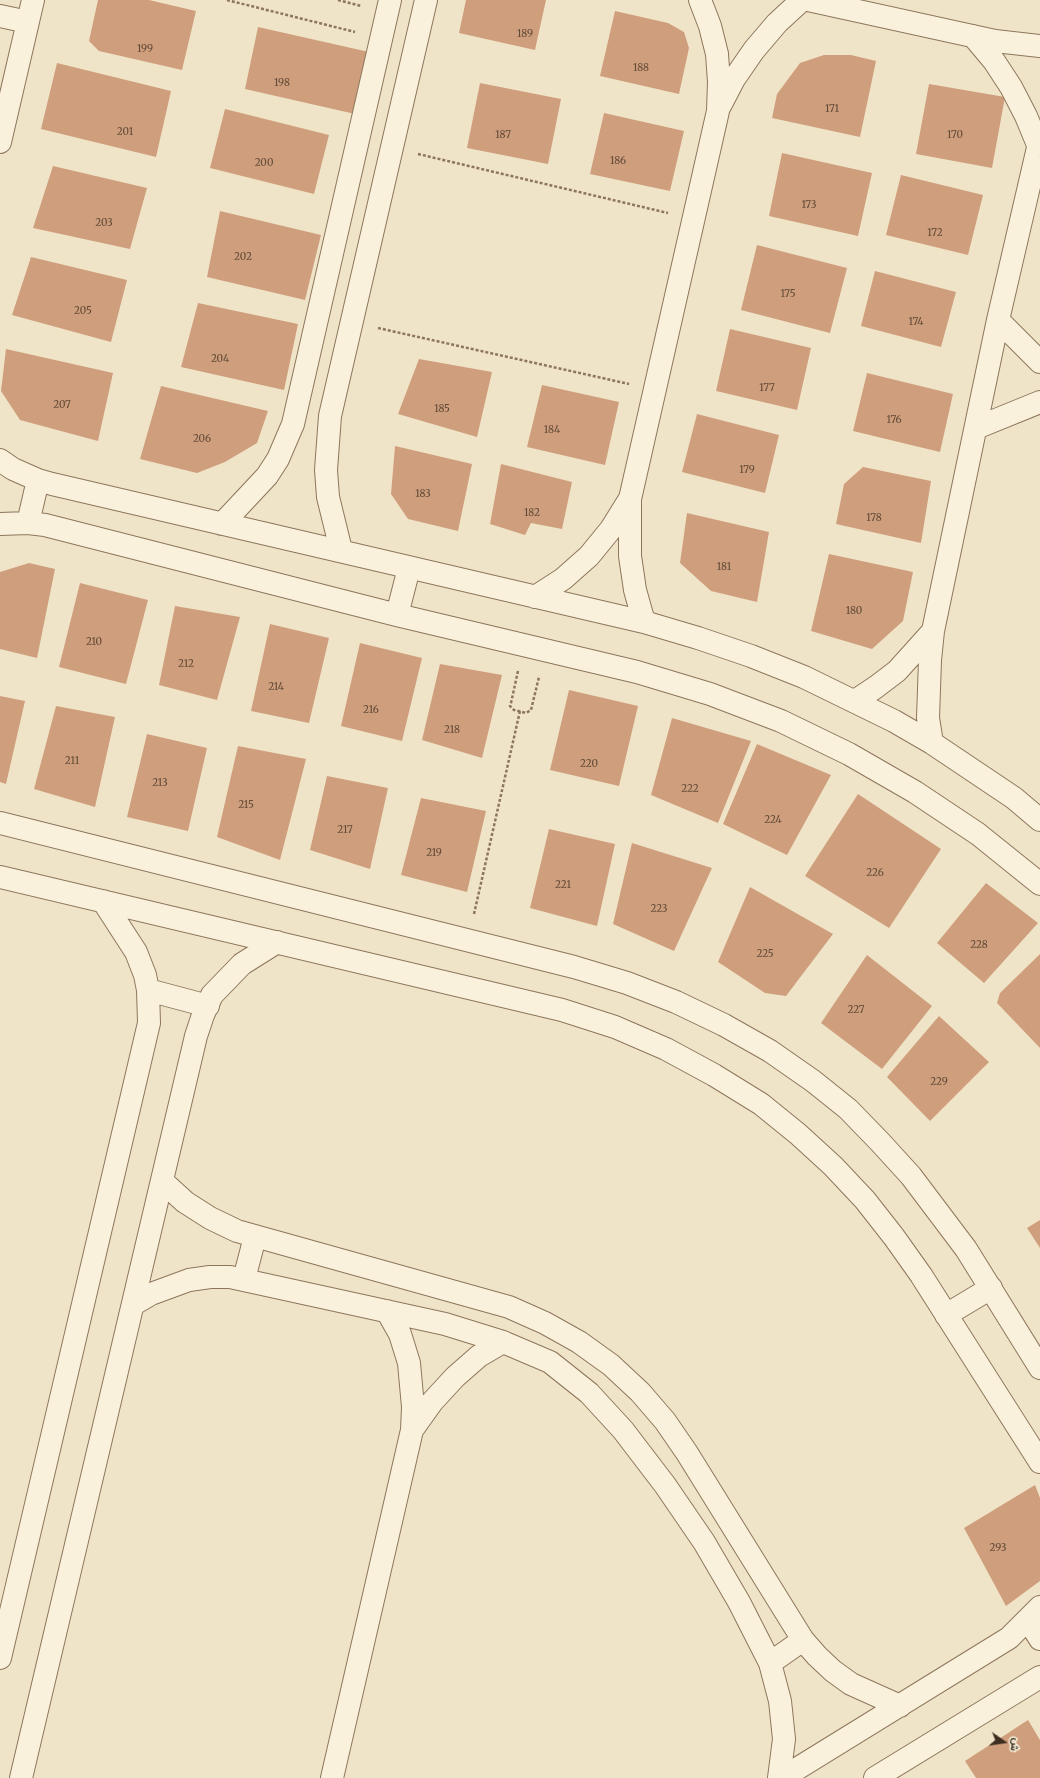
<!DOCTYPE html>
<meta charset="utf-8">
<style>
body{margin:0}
#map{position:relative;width:1040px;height:1778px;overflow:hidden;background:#f0e4c8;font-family:Merriweather,Vazirmatn,serif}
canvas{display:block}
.north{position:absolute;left:984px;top:1722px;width:40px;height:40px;-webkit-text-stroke:3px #f7eed8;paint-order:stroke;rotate:103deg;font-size:11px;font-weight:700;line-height:16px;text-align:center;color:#3d2e20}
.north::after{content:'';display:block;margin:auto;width:14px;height:18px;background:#3d2e20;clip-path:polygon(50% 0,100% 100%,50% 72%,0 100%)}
</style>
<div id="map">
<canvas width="1040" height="1778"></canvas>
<div class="north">ش</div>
</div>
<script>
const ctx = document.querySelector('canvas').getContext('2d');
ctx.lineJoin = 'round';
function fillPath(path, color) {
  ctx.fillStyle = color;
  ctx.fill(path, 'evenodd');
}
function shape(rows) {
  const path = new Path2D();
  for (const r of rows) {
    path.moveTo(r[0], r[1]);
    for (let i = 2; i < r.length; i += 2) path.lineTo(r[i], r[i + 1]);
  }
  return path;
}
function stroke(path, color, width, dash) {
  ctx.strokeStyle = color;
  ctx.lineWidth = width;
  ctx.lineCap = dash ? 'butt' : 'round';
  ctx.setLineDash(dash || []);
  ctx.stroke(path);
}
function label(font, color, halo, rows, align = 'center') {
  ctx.font = font + ' Merriweather,serif';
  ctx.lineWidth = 3;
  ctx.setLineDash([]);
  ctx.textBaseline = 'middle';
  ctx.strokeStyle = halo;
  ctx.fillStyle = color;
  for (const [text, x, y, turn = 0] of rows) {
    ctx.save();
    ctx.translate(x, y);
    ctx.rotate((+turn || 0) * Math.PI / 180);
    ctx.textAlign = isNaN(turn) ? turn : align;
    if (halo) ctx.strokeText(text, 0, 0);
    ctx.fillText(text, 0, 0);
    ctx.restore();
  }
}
fillPath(shape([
 [98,0,149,0,196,11,182,70,99,51,89,41],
 [466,0,546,0,535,50,459,33],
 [615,11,668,23,684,32,689,48,679,94,600,76],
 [258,27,369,52,355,114,245,89],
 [824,55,851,55,876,61,860,137,772,118,777,94,800,63],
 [57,63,171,91,156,157,41,129],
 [480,83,561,99,548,164,467,148],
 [929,84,1005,97,992,168,916,154],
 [225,109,329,135,314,194,210,168],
 [604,113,684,131,670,191,590,174],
 [782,153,872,173,858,236,769,216],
 [53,166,147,188,130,249,33,228],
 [901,175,983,195,968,255,886,235],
 [220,211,321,235,305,300,207,277],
 [757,245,847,268,830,333,741,310],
 [31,257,127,280,111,342,12,315],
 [875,271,956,292,941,347,861,326],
 [198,303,298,324,284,390,181,367],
 [730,329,811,348,797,410,716,391],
 [6,349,113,373,98,441,20,420,1,391],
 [419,359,492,372,477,437,398,414],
 [867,373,953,394,940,452,853,431],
 [542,385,619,402,605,465,527,447],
 [161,386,268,411,257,443,225,462,197,473,140,459],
 [697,414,779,435,765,493,682,472],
 [395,446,472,464,458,531,408,519,391,494],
 [501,464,572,482,562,529,531,523,525,535,490,524],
 [863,467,931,481,921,543,836,524,844,484],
 [687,513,769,532,757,602,711,591,680,563],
 [829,554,913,572,903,621,872,649,811,631],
 [29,563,55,569,37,658,0,649,0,572],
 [80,583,148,600,126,684,59,667],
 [175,606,240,617,217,700,159,685],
 [270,624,329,638,309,723,251,711],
 [360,643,422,658,402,741,341,726],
 [440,664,502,675,482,758,422,740],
 [569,690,638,706,619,786,550,770],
 [0,696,25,701,6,784,0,782],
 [56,706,115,717,95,807,34,789],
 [672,718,751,741,718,823,651,795],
 [147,734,207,748,188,831,127,817],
 [757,744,831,775,787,855,723,824],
 [238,746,306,759,280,860,217,837],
 [327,776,388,788,370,869,310,850],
 [858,794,941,849,889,928,805,876],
 [421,798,486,811,467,892,401,875],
 [549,829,615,844,597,926,530,908],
 [632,843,712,868,674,951,613,924],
 [986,883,1038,923,984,983,937,943],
 [750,887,833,934,786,996,765,993,718,962],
 [1040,954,1040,1048,997,1003,1000,993],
 [867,955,932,1006,882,1069,821,1023],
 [939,1016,989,1062,930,1121,887,1077],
 [1040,1220,1040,1248,1027,1228],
 [1035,1485,1040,1498,1040,1581,1006,1606,964,1528],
 [1028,1720,1040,1740,1040,1778,976,1778,965,1761]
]), '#cf9f7d');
const minor = shape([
 [808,0,995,41,1040,46],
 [0,16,28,22],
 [973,36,994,61,1011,87,1026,116,1038,145],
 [720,106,734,79,754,50,777,23,802,0],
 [0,142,33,0],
 [998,320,1040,362],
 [976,428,1040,402],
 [0,460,13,469,38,480,52,484,644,622,698,638,751,656,804,677,894,721,932,743,1014,798,1040,820],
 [28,523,38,480],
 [0,524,28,523,45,525,397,615,637,672,710,694,781,721,849,754,915,792,978,834,1040,884],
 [222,524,267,476,278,459,293,424,390,0],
 [341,550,328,497,326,470,330,416,426,0],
 [535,597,563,579,589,556,611,529,629,500],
 [397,615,409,568],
 [644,622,635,590,630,556,630,499,718,111,719,82,717,54,710,26,700,0],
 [855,701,876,687,897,671,933,631],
 [932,743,928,718,930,660,933,631,998,320,1040,139],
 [0,823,574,967,627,983,676,1002,724,1025,770,1051,813,1081,848,1109,880,1142,911,1176,966,1249,1040,1368],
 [0,877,562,1010,615,1027,666,1049,714,1075,761,1104,798,1134,833,1166,865,1200,894,1237,921,1275,1040,1462],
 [148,990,208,1006],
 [163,1182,185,1202,210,1218,237,1231,509,1307,545,1323,579,1342,611,1365,640,1392,665,1421,687,1453,803,1640,817,1656,833,1671,851,1684,900,1706],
 [244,1279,255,1237],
 [134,1304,151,1294,189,1280,210,1277,230,1277,445,1324,503,1342,550,1362,589,1393,623,1430,665,1485,704,1542,739,1602,770,1663,780,1701,784,1739,779,1778],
 [946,1315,991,1288],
 [412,1430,432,1402,455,1377,479,1356,503,1342],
 [1028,1620,1040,1639],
 [0,1658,149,1023,148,990,145,975,136,952,103,901],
 [770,1663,803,1640],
 [21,1778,196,1036,203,1015,212,995,242,964,277,942],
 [332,1778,412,1430,413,1407,409,1363,400,1334,387,1311],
 [782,1778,1009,1638,1040,1607],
 [875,1778,1040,1677]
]);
stroke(minor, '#8d765c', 24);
stroke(shape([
 [227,0,355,32],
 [338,0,361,6],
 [418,154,668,213],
 [378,328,629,384],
 [518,671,511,703,510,706,514,710,526,713,531,710,539,677],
 [474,914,520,711]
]), '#8d765c', 2.5, [3, 2]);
stroke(minor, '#faf1dc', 22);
label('10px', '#624a37', null, [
 ["189",525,34],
 ["199",145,49],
 ["188",641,68],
 ["198",282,83],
 ["171",832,109],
 ["201",125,132],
 ["187",503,135],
 ["170",955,135],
 ["186",618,161],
 ["200",264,163],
 ["173",809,205],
 ["203",104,223],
 ["172",935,233],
 ["202",243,257],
 ["175",788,294],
 ["205",83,311],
 ["174",916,322],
 ["204",220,359],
 ["177",767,388],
 ["207",62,405],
 ["185",442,409],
 ["176",894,420],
 ["184",552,430],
 ["206",202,439],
 ["179",747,470],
 ["183",423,494],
 ["182",532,513],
 ["178",874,518],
 ["181",724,567],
 ["180",854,611],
 ["210",94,642],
 ["212",186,664],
 ["214",276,687],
 ["216",371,710],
 ["218",452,730],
 ["211",72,761],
 ["220",589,764],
 ["213",160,783],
 ["222",690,789],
 ["215",246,805],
 ["224",773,820],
 ["217",345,830],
 ["219",434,853],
 ["226",875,873],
 ["221",563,885],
 ["223",659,909],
 ["228",979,945],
 ["225",765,954],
 ["227",856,1010],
 ["229",939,1082],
 ["293",998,1548]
]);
</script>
